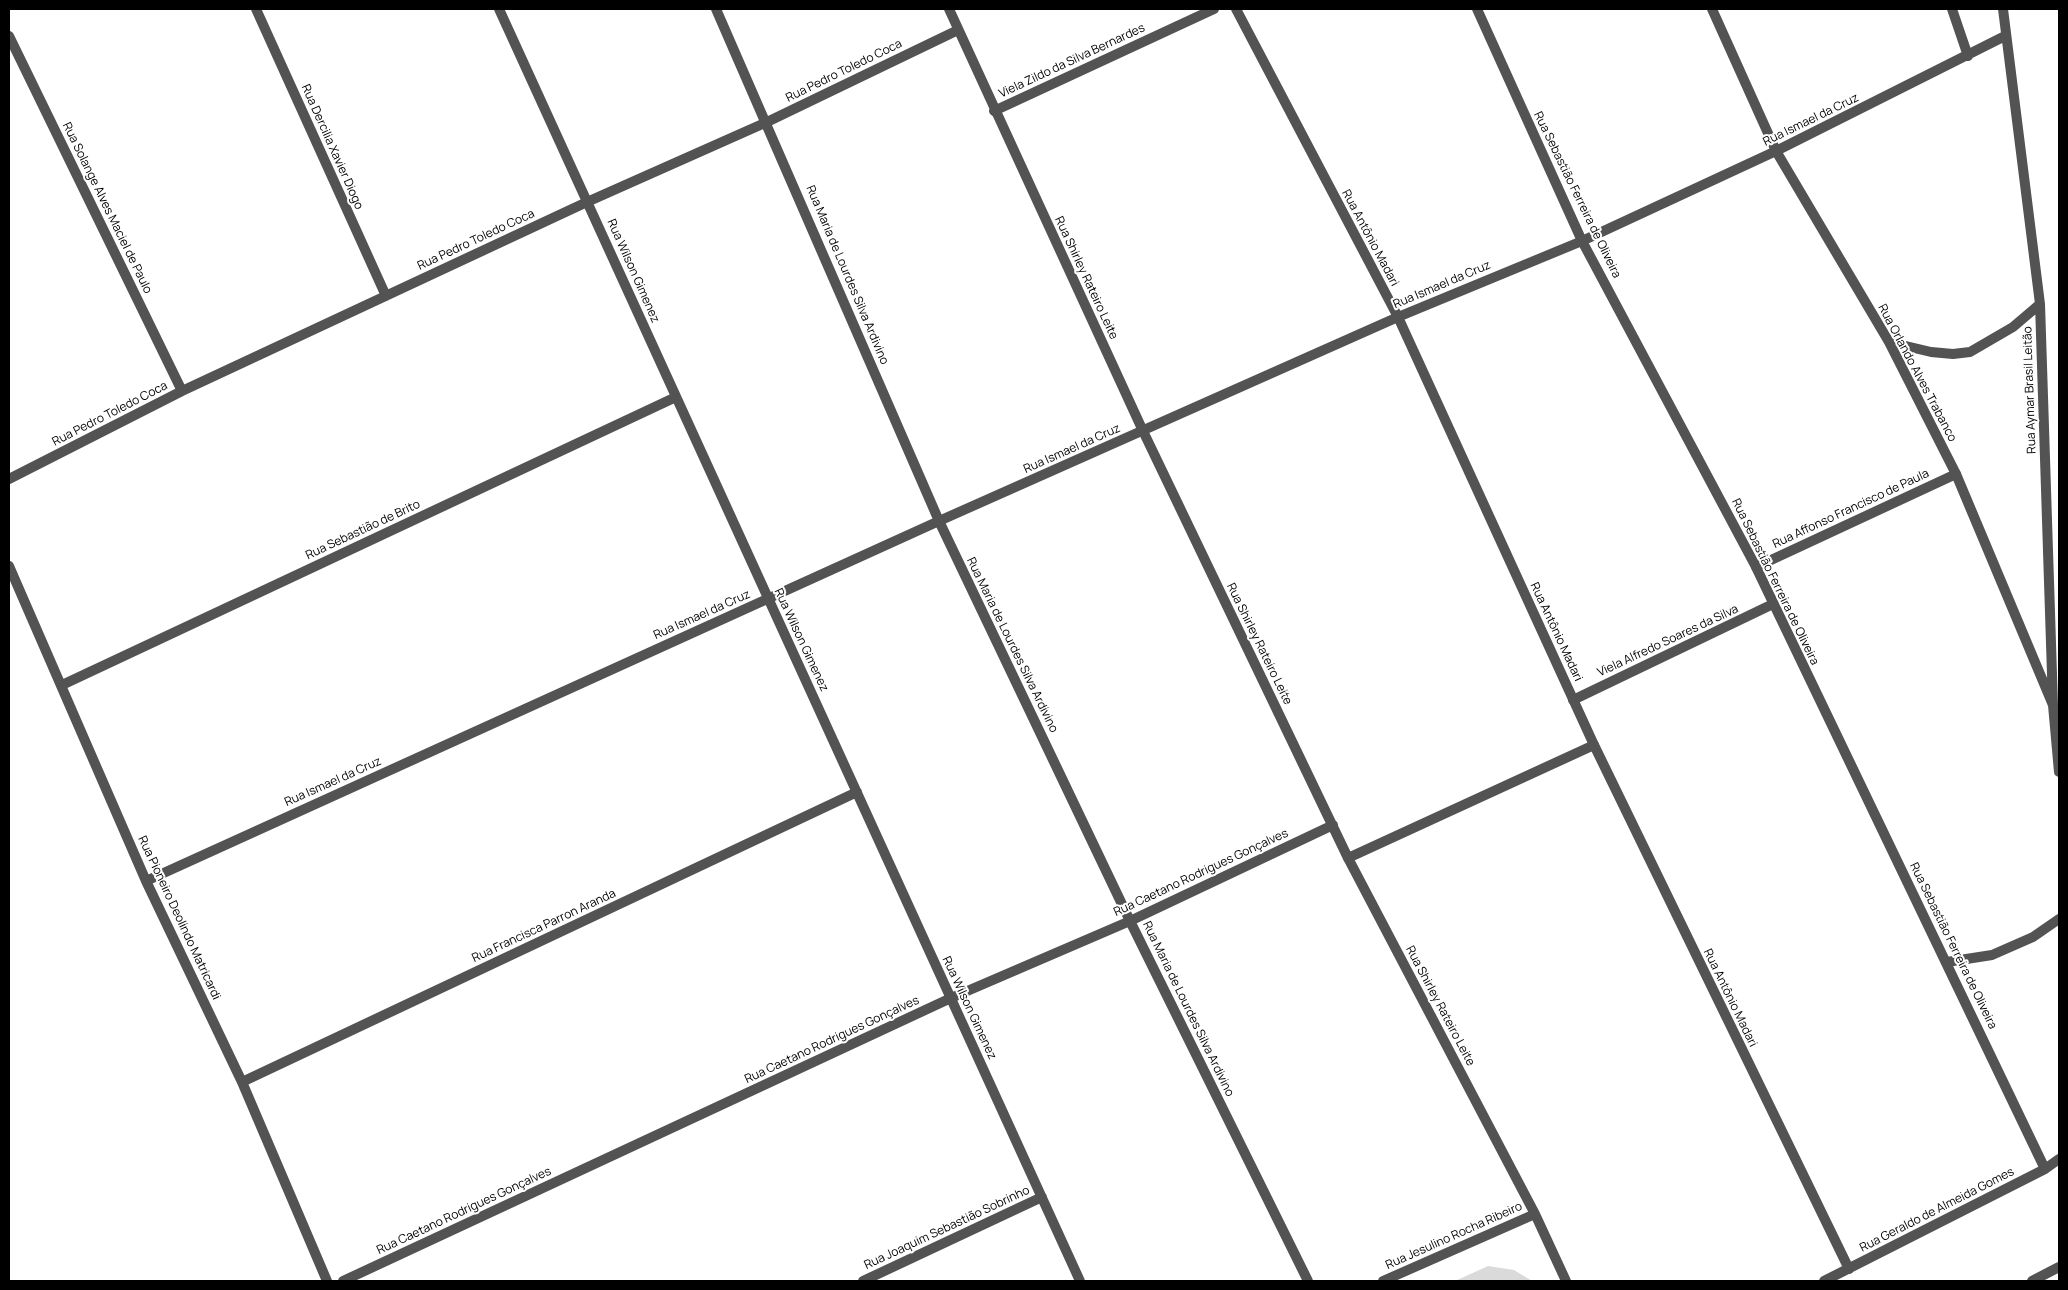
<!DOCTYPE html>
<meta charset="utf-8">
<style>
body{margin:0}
#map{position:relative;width:2068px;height:1290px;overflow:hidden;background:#fff;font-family:Manrope,sans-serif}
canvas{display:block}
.frame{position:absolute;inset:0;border:10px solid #000;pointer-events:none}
</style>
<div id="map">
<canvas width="2068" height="1290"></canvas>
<div class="frame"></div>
</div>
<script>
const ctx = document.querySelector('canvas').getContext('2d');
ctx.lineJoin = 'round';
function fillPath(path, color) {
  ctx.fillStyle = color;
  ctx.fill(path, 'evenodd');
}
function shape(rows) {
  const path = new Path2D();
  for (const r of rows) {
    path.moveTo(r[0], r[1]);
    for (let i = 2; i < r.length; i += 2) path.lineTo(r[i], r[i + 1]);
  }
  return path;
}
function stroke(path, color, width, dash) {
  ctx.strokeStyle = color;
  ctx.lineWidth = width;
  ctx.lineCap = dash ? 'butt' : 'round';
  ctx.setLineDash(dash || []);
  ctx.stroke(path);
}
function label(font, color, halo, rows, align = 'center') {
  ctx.font = font + ' Manrope,sans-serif';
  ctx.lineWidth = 4;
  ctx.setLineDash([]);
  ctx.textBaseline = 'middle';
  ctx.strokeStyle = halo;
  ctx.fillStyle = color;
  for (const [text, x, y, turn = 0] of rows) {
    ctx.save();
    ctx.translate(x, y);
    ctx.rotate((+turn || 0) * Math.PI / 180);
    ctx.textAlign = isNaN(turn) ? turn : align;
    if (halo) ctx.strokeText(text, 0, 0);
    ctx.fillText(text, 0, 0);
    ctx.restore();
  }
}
fillPath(shape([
 [1488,1266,1514,1270,1532,1281,1455,1281]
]), '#dadada');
stroke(shape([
 [994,111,1214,9],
 [1756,567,1956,474],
 [1573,700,1773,604],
 [1348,858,1594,745]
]), '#535353', 10);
stroke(shape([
 [256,9,386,296],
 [499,9,1080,1281],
 [716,9,939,521,1130,921,1308,1281],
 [949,9,1143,431,1348,858,1535,1214,1566,1281],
 [1236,9,1398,317,1594,745,1849,1269],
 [1477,9,1582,241,1756,567,2045,1169],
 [1712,9,1776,151,1889,342,1956,474,2053,705],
 [1952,9,1968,56],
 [2003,9,2040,304,2053,705,2059,772],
 [9,36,182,391],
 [1889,342,1931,352,1953,354,1970,352,2013,327,2040,304],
 [9,479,182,391,587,202,767,122,958,30],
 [9,566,146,881,242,1082,327,1281],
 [62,685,676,397],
 [146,881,939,521,1398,317,1582,241,1776,151,2005,36],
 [1947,962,1992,955,2033,937,2059,919],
 [242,1082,857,792],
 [343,1281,951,998,1130,921,1333,825],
 [863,1281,1042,1197],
 [1383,1281,1535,1214],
 [1824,1281,2045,1169,2059,1159],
 [2032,1281,2059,1267]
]), '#535353', 10);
label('12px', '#000', '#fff', [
 ["Viela Zildo da Silva Bernardes",1072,61,-25],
 ["Rua Pedro Toledo Coca",844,71,-26],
 ["Rua Ismael da Cruz",1811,120,-26],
 ["Rua Dercilia Xavier Diogo",332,147,66],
 ["Rua Sebastião Ferreira de Oliveira",1577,195,64],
 ["Rua Solange Alves Maciel de Paulo",107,208,64],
 ["Rua Antônio Madari",1370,238,62],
 ["Rua Pedro Toledo Coca",476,240,-25],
 ["Rua Wilson Gimenez",633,271,66],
 ["Rua Maria de Lourdes Silva Ardivino",847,275,67],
 ["Rua Shirley Rateiro Leite",1086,278,65],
 ["Rua Ismael da Cruz",1442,285,-23],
 ["Rua Orlando Alves Trabanco",1917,373,62],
 ["Rua Aymar Brasil Leitão",2030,390,-92],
 ["Rua Pedro Toledo Coca",110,414,-27],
 ["Rua Ismael da Cruz",1072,449,-24],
 ["Rua Affonso Francisco de Paula",1851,509,-25],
 ["Rua Sebastião de Brito",363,530,-25],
 ["Rua Sebastião Ferreira de Oliveira",1775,582,64],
 ["Rua Ismael da Cruz",702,615,-24],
 ["Rua Antônio Madari",1556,632,65],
 ["Rua Wilson Gimenez",801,640,65],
 ["Viela Alfredo Soares da Silva",1668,641,-25],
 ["Rua Shirley Rateiro Leite",1259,644,64],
 ["Rua Maria de Lourdes Silva Ardivino",1012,645,64],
 ["Rua Ismael da Cruz",333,782,-24],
 ["Rua Caetano Rodrigues Gonçalves",1201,873,-25],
 ["Rua Pioneiro Deolindo Matricardi",179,918,65],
 ["Rua Francisca Parron Aranda",544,926,-25],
 ["Rua Sebastião Ferreira de Oliveira",1953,946,64],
 ["Rua Antônio Madari",1730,998,64],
 ["Rua Shirley Rateiro Leite",1440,1006,62],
 ["Rua Wilson Gimenez",969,1008,65],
 ["Rua Maria de Lourdes Silva Ardivino",1188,1009,64],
 ["Rua Caetano Rodrigues Gonçalves",832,1040,-25],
 ["Rua Geraldo de Almeida Gomes",1937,1210,-27],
 ["Rua Caetano Rodrigues Gonçalves",464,1211,-25],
 ["Rua Joaquim Sebastião Sobrinho",947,1228,-25],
 ["Rua Jesulino Rocha Ribeiro",1454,1236,-24]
]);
</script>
